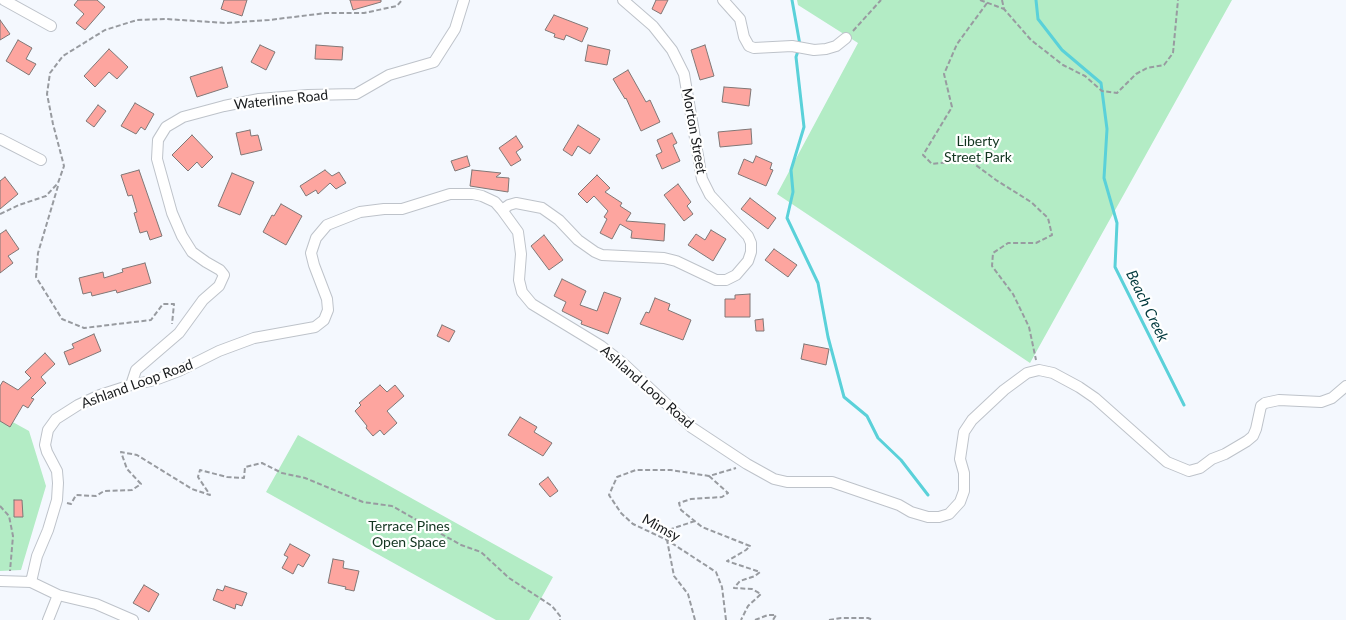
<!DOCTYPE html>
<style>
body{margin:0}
canvas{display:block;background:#f4f8fe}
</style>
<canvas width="1346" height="620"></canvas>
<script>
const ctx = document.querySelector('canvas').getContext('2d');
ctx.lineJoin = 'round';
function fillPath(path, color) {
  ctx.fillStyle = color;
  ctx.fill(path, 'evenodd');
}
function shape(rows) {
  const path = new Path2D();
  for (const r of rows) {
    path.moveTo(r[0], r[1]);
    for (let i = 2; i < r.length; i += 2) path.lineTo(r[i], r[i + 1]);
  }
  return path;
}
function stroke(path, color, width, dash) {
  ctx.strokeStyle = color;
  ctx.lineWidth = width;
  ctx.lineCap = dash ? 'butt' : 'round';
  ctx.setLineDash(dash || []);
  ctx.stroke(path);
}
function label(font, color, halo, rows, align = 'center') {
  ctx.font = font + ' Lato,sans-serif';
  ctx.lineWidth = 4.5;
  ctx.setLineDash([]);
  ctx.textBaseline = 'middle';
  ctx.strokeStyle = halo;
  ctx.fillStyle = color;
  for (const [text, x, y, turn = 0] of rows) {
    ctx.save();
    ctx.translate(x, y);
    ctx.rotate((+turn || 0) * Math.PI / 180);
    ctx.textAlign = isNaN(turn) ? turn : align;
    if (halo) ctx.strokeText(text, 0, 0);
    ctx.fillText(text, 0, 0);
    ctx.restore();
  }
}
fillPath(shape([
 [797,0,1232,0,1030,363,777,194,858,43,798,5],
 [0,415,29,431,46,486,21,570,0,571],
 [298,435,553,577,529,620,496,620,266,492]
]), '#b3ecc5');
stroke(shape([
 [792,0,800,45,796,57,804,127,791,170,793,192,787,218,818,283,828,337,844,397,867,416,878,438,901,460,928,495],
 [1036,0,1038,19,1062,50,1101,83,1107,129,1104,178,1117,223,1115,267,1184,405]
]), '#5ad1d9', 3);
const building = shape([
 [78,0,97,0,105,7,85,30,76,23,84,14,74,5,78,0],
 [224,0,247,0,242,16,221,9,224,0],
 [350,0,381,0,381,2,353,10,350,0],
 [656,0,668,0,661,14,652,9,656,0],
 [554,15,588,28,582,42,566,35,564,40,554,37,555,34,545,30,554,15],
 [0,20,10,34,0,40,0,20],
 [18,40,32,48,26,59,36,64,29,75,6,61,18,40],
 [260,45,275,52,266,70,251,62,260,45],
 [316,45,343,47,342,60,315,59,316,45],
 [588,45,610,50,607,65,585,61,588,45],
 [705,45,714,76,700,80,691,50,705,45],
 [109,49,128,67,117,79,109,72,95,87,84,76,109,49],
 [222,67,228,87,197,97,190,77,222,67],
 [628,70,646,102,650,100,660,122,641,131,626,98,625,99,613,79,628,70],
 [724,87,751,89,749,106,722,102,724,87],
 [135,103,154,114,145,130,141,127,136,134,121,126,135,103],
 [98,105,106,111,94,127,86,121,98,105],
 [578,125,600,139,590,154,578,146,572,156,563,150,578,125],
 [751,129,752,144,720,147,718,132,751,129],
 [250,130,251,136,258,135,262,150,241,155,236,133,250,130],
 [672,133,677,143,673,145,680,161,662,169,656,155,662,152,657,140,672,133],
 [192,135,213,157,202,168,197,162,188,171,172,155,192,135],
 [516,136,523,147,516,152,521,160,511,166,499,148,516,136],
 [467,156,470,166,455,171,451,161,467,156],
 [756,156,772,163,770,169,773,170,766,186,738,174,744,159,753,163,756,156],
 [139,170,162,236,150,240,147,231,140,233,134,213,137,212,132,195,128,196,121,175,139,170],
 [325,170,332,176,339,172,346,183,336,189,330,183,318,194,316,190,306,196,300,186,325,170],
 [472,170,501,173,496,177,509,178,508,192,470,186,472,170],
 [232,173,254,182,240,215,218,206,232,173],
 [597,175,610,188,605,192,622,203,620,206,631,213,626,221,665,224,664,241,631,238,632,231,620,224,612,239,600,233,607,219,604,217,608,211,594,196,587,203,578,194,597,175],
 [5,177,18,194,0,209,0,181,5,177],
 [678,184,691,202,687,206,693,214,684,221,664,195,678,184],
 [750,198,776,218,768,229,741,209,750,198],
 [281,204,302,216,286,245,263,232,272,215,274,216,281,204],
 [6,230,19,249,8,256,13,263,0,273,0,234,6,230],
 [711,230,726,239,713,261,688,245,696,234,705,240,711,230],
 [544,235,563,260,549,270,531,246,544,235],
 [774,249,797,265,788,277,765,260,774,249],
 [145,263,151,283,117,293,116,290,92,296,91,292,83,294,79,278,103,272,104,278,123,272,122,269,145,263],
 [562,279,586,291,580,305,597,311,604,292,621,298,608,334,581,324,582,321,562,311,566,302,554,296,562,279],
 [750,294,750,317,725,317,725,299,735,299,735,295,750,294],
 [655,298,670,304,668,310,691,320,683,340,640,324,646,312,649,313,655,298],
 [763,319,764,331,756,331,755,320,763,319],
 [442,325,455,331,449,342,437,336,442,325],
 [94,334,101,351,69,365,64,352,74,348,72,344,94,334],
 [804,344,829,349,826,365,801,359,804,344],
 [45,353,55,364,41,377,46,383,31,398,34,399,28,408,23,405,10,427,0,421,0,386,3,381,18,390,31,378,25,372,45,353],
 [380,385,387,392,395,385,404,396,387,411,397,423,384,435,380,430,373,436,366,428,367,426,355,411,361,405,359,403,380,385],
 [520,417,537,427,534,432,552,443,543,456,508,435,520,417],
 [548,477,558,491,550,497,539,484,548,477],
 [14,500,22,500,23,517,14,517,14,500],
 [290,544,310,555,303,567,298,564,293,574,282,568,288,557,284,555,290,544],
 [333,559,344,561,343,568,359,571,354,591,345,589,346,587,328,583,333,559],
 [144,585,159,594,149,612,133,603,144,585],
 [225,586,247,593,242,606,236,604,235,609,213,600,217,589,223,591,225,586]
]);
fillPath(building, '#fda59f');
stroke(building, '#807776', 1);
const minor = shape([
 [4,0,51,26],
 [723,0,740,19,744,37,749,46,754,48,792,46,814,50,826,49,836,46,846,38],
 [0,139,41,160],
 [502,210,509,205,516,203,542,208,559,220,578,240,595,252,602,255,664,258,676,261,716,280,726,280,736,275,748,261,751,252,751,243,748,236,710,195,702,179,684,74,672,50,653,26,623,0],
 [131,385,136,370,179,333,203,300,219,286,224,275,220,270,206,262,192,252,182,236,172,213,157,159,158,140,166,127,183,117,224,106,259,99,308,95,356,94,389,75,434,62,455,29,464,0],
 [0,581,31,582,58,595,96,604,133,620],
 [31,582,37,556,48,530,57,500,58,483,57,471,47,452,45,445,48,430,56,419,78,405,100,395,131,385,155,380,179,371,219,351,254,338,315,327,324,320,328,310,327,299,314,265,311,253,316,238,327,225,360,212,384,209,402,209,450,194,473,194,482,196,495,202,502,210,518,232,521,254,519,280,522,292,532,304,601,346,624,364,691,427,747,464,774,479,787,482,832,482,899,505,911,512,928,517,939,517,949,514,960,502,964,491,964,473,960,459,964,432,972,420,1004,390,1027,373,1039,370,1053,373,1079,387,1095,398,1167,462,1189,471,1200,468,1212,459,1225,454,1247,441,1253,436,1256,429,1261,406,1265,403,1279,400,1321,402,1332,398,1346,386],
 [48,620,58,595]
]);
stroke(minor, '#bec3ca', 12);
stroke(shape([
 [980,0,1004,9],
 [1002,0,1004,9,1031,40,1063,65,1085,76,1102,91,1117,93,1136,74,1147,68,1164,65,1173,53,1178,0],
 [987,3,957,44,944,74,952,107,923,155,932,164,969,160,996,180,1031,202,1048,218,1052,235,1036,243,1008,243,993,253,992,266,1013,294,1029,327,1036,360],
 [853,31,881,0],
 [58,186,38,253,36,277,62,319,84,328,151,320,163,304,174,304,172,324],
 [0,214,19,205,46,196,58,183,64,166,53,124,47,94,50,73,63,56,105,30,137,20,166,19,226,23,269,20,326,13,364,13,397,6,402,0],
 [709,476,728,493,722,497,691,499,679,503,681,510,702,527,750,546,746,550,727,561,760,572,755,576,740,581,734,588,752,589,761,594,748,606,741,620],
 [67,503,71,504,76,495,96,496,104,491,132,490,141,484,127,469,121,452,137,455,192,489,210,495,198,477,200,470,227,477,244,478,245,467,262,463,282,473,305,478,363,502,392,506,461,545,481,552,509,578,552,606,560,616,560,620],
 [0,506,9,516,13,536,10,571],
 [695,620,688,594,674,576,667,540,668,530,695,521],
 [726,620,722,587,716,572,667,540,633,524,621,513,609,495,617,477,636,470,671,470,709,476,736,468],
 [755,620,768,615,776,615,773,620],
 [829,620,841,618,868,618,873,620]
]), '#989ba0', 2, [5, 2.5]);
stroke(minor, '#fff', 10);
label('14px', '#181a1c', '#fff', [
 ["Waterline Road",281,100,-6],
 ["Morton Street",694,131,80],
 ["Ashland Loop Road",137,384,-20],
 ["Ashland Loop Road",647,387,41],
 ["Mimsy",661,528,29]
]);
label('14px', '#133520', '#fff', [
 ["Liberty",978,141],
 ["Street Park",978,157],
 ["Terrace Pines",409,526],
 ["Open Space",409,542]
]);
label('italic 15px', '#00383c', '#fff', [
 ["Beach Creek",1147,306,64]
]);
</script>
